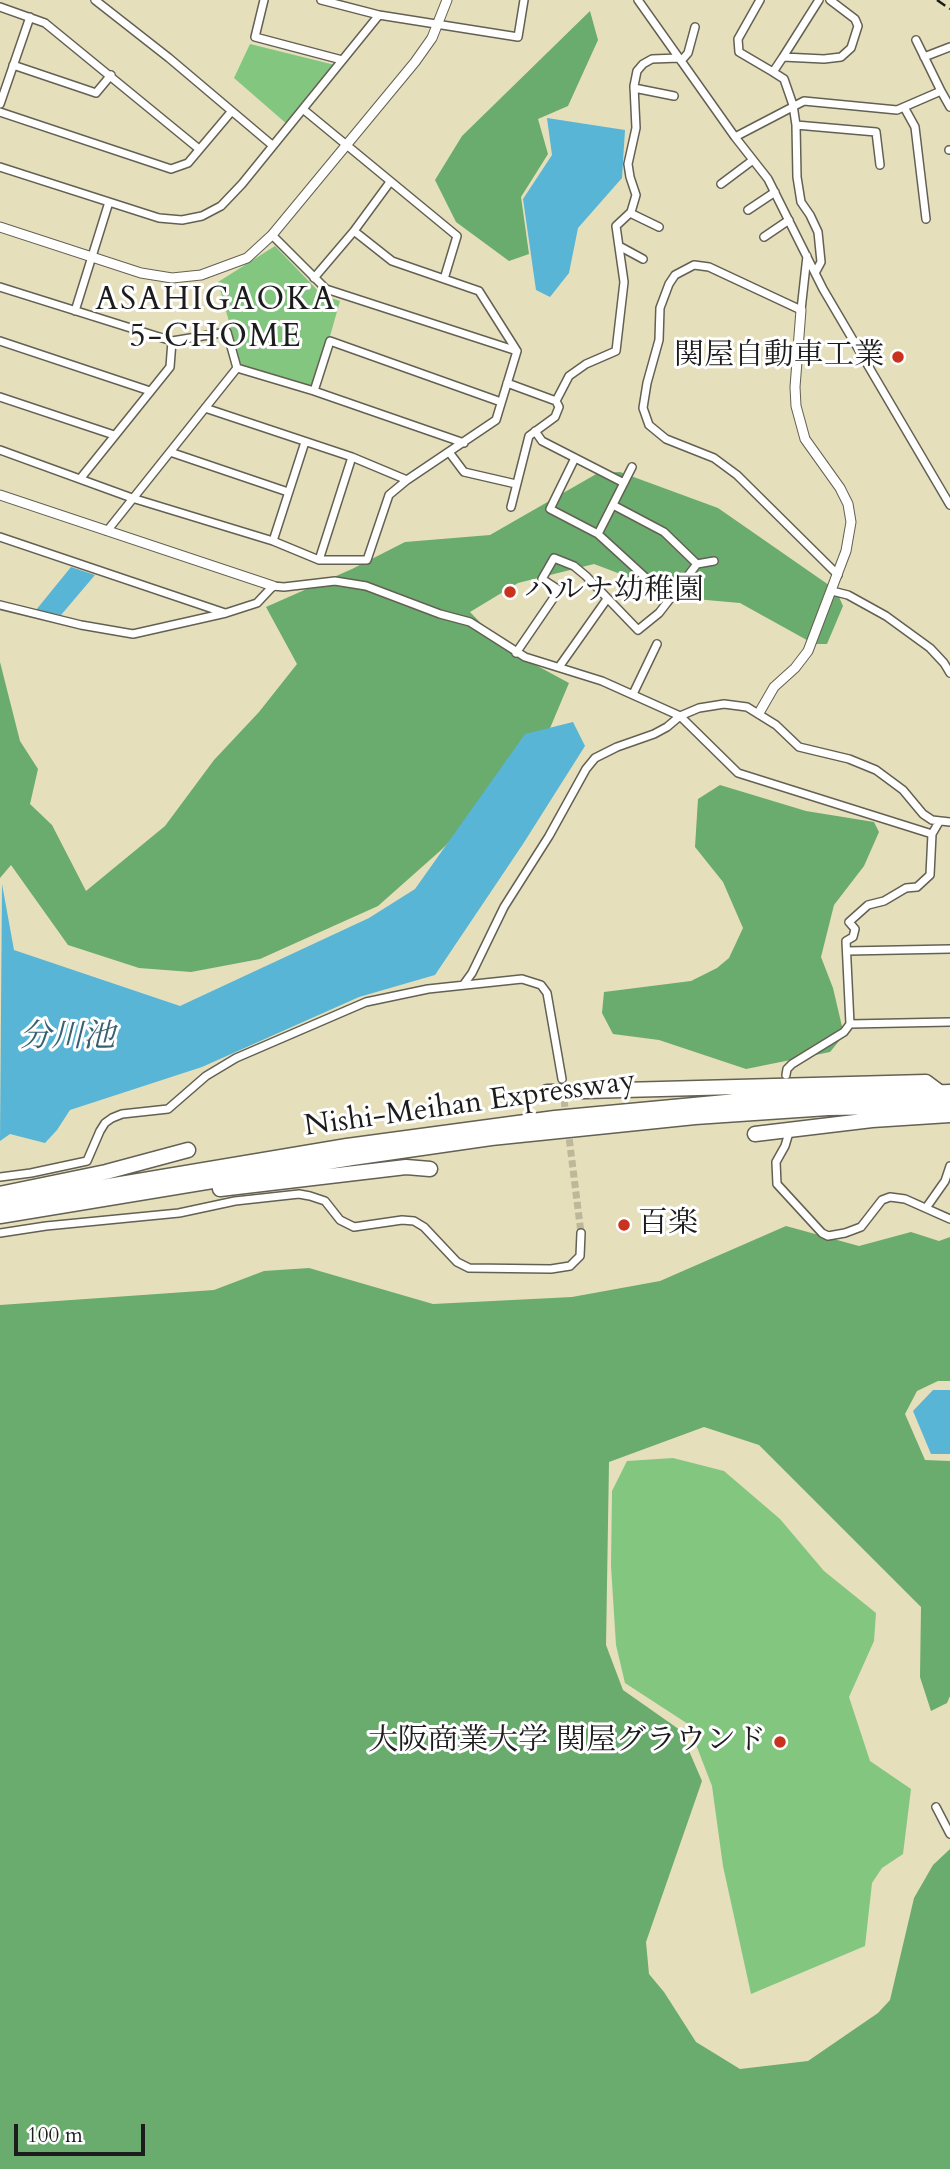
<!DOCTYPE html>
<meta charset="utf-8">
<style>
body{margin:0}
#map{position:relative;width:950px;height:2169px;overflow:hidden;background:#e6dfbb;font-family:Cardo,serif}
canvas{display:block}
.scale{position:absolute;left:14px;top:2124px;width:131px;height:32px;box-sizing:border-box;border:4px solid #1c1c1c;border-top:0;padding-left:9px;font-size:21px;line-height:24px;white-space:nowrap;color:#1c1c1c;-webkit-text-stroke:5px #fff;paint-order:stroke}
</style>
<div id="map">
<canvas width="950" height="2169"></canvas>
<div class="scale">100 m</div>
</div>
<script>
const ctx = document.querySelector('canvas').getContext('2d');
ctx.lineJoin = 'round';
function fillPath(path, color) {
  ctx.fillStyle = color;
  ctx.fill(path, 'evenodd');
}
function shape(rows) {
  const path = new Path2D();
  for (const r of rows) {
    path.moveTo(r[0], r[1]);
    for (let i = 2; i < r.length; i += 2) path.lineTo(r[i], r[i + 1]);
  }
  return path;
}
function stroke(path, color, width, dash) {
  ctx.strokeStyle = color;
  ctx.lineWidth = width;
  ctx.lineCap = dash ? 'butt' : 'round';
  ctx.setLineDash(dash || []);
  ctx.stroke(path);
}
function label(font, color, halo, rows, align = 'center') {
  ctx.font = font + ' Cardo,"Noto Serif JP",serif';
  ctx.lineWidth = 6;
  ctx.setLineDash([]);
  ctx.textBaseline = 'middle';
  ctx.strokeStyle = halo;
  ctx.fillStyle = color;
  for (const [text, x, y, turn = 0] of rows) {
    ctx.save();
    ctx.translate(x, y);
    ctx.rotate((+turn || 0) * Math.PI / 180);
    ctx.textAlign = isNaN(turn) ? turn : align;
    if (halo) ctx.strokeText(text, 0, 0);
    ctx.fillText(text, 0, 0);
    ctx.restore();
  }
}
fillPath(shape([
 [250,44,335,65,288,125,234,78],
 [275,246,322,295,340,301,315,389,241,365,218,282],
 [673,1458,724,1471,780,1519,824,1571,876,1613,874,1641,849,1697,870,1761,911,1789,903,1854,882,1868,872,1883,865,1946,751,1994,723,1866,712,1786,688,1724,625,1683,616,1645,611,1566,612,1491,627,1461]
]), '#83c67f');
fillPath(shape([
 [590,11,598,40,568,106,538,119,548,154,521,197,529,254,509,261,456,222,435,180,462,136],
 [620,472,718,508,836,590,843,606,827,644,814,644,740,603,684,598,594,564,518,583,470,612,506,649,569,683,548,733,497,795,440,851,378,906,260,959,191,972,139,968,68,945,11,865,0,878,0,662,20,741,38,769,30,804,52,825,86,891,165,826,214,760,259,712,297,664,266,607,352,569,405,542,490,535,598,473],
 [720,785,806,811,874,822,879,832,864,866,834,905,821,957,833,988,844,1035,830,1052,746,1069,659,1040,613,1034,602,1013,604,992,691,981,717,968,729,958,743,928,723,882,695,847,698,799],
 [786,1226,859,1246,911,1232,939,1241,950,1237,950,1381,938,1381,917,1391,905,1414,925,1460,950,1461,950,1696,947,1703,931,1711,920,1677,921,1607,759,1445,704,1427,609,1462,606,1645,623,1690,680,1730,702,1781,646,1942,649,1974,664,1992,696,2042,740,2069,808,2061,878,2013,890,2000,914,1898,933,1865,950,1849,950,2169,0,2169,0,1305,214,1290,264,1271,309,1268,433,1304,572,1297,660,1281]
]), '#6aab6e');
fillPath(shape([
 [547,118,625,130,622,178,578,228,569,273,550,297,536,290,523,199,552,155],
 [71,567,95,575,61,615,36,610],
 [573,722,585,746,523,844,435,975,359,997,202,1067,70,1110,57,1130,45,1143,10,1134,0,1141,2,884,14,950,180,1006,369,918,415,889,525,734],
 [933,1390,950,1390,950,1454,931,1454,913,1411]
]), '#58b5d6');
stroke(shape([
 [562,1079,566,1118],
 [568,1129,581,1233]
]), '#beb89b', 7, [7, 3.5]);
const minor = shape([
 [95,0,169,58,272,145],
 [264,0,255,37,342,60],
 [321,0,379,15,518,37,524,0],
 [638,0,735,137,804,101,897,110,941,91,950,107],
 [760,0,738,39,739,52,773,72,783,57,824,59,841,57,851,48,858,26,855,19,830,0],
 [0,7,45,23,199,149],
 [916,40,941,91],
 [783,57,819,0],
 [924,57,950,47],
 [681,61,688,53,695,27],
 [13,65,96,93,111,75],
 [773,72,784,79,793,105,796,125,876,132,880,165],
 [634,88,674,96],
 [0,104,30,17],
 [904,107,915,127,926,219],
 [304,110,457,236,444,279],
 [0,112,171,169,188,163,231,112],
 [796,125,797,177,801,202,810,215,818,232,821,262,815,273],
 [735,137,768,179,823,289,950,505],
 [949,150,950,150],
 [0,167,159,218,182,220,202,216,221,206,242,184,379,15],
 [721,184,753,160],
 [748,210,775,192],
 [630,213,659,227],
 [272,235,326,289,517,351],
 [764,237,789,220],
 [619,246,643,259],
 [807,256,801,310,709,267,694,265,675,275,669,284,660,308,659,340,647,383,643,408,649,425,666,439,714,458,737,475,838,575],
 [314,278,354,231,390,182],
 [0,287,172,341,227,332,237,368],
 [75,311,109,202],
 [0,341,150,391],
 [237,368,314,391,464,443],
 [507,383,556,401],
 [314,391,330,341,501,402],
 [0,397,114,435],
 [205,408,352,457,407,480],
 [535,431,542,441,624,483],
 [0,450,132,498,273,541,319,560,367,560,389,495,407,480,496,420,517,351,479,291,392,261,354,231],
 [170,452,288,492],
 [449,452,464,472,516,484],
 [575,458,550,509,598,534,669,599],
 [80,479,170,367,172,341],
 [613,505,664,532,697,564,714,561],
 [511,507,529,436,555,417,559,407,556,401,569,376,586,364,616,351,624,282,616,226,631,212,636,195,630,177,628,164,636,128,634,86,637,71,643,64,652,59,679,58],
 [107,531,237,368],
 [598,534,632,467],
 [0,537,225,613],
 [273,541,305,442],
 [319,560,352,457],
 [832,591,848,595,886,616,930,648,944,663,950,673],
 [0,605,81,625,133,634,226,613,257,603,273,586,284,587,335,581,366,586,440,614,470,622,525,657,602,681,680,716,738,773,932,834],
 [516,653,559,590,542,579,554,558,574,566,586,576,638,630,659,613,697,564],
 [559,667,607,599],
 [633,694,657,644],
 [847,951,950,949],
 [464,984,472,973,504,907,549,836,586,769,595,758,617,747,654,734,667,727,680,716,699,708,724,704,747,707,776,725,799,747,849,759,876,770,903,790,923,814,932,820,950,822],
 [850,1024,950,1022],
 [786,1075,787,1069,792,1064,844,1032,850,1024,846,941,853,937,855,929,849,922,868,905,884,901,906,888,917,887,930,875,932,834,939,822],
 [788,1136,785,1146,776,1162,777,1184,822,1233,828,1236,845,1233,861,1227,882,1200,890,1197,905,1199,950,1219],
 [0,1177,31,1173,87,1161,100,1131,105,1123,112,1118,122,1114,168,1109,206,1076,236,1058,366,1002,428,989,522,979,541,985,547,993,562,1079],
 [926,1208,945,1181,950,1166],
 [0,1233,46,1226,179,1213,235,1201,299,1194,310,1196,325,1201,340,1220,354,1227,402,1220,414,1221,424,1227,457,1262,469,1268,551,1269,570,1266,580,1256,581,1233],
 [936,1807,950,1834]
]);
const tertiary = shape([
 [0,227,141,273,172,278,201,275,247,258,272,235,415,62,432,38,447,0],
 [0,495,273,586],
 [759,713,774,687,795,668,808,651,846,551,851,522,848,504,840,488,805,439,796,406,795,387,801,310]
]);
const motorway = shape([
 [547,1092,926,1082,938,1091],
 [755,1134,872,1120,950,1115],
 [220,1189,406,1167,430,1169],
 [0,1194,106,1172,188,1150],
 [0,1204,347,1146,555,1118,758,1099,950,1092],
 [0,1216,352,1158,491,1138,695,1117,828,1108,950,1106]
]);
stroke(minor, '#636054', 10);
stroke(tertiary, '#636054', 11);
stroke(motorway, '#636054', 17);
stroke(minor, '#fff', 7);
stroke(tertiary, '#fff', 9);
stroke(motorway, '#fff', 14);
stroke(shape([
 [937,0,950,9]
]), '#1c1c1c', 2.5, [10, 5]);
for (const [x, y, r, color] of [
 [898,357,7,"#c8321e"],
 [510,592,7,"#c8321e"],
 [624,1225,7,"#c8321e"],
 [780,1742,7,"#c8321e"]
]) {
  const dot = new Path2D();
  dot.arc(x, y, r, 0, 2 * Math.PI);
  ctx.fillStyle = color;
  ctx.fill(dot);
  stroke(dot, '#fff', 2.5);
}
label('30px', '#1c1c1c', '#fff', [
 ["関屋自動車工業",884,357],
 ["ハルナ幼稚園",524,592,"left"],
 ["百楽",638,1225,"left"],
 ["大阪商業大学 関屋グラウンド",766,1742]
], 'right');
label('30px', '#1c1c1c', '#fff', [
 ["Nishi-Meihan Expressway",470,1105,-8]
]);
ctx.letterSpacing = '2px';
label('32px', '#1c1c1c', '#fff', [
 ["ASAHIGAOKA",216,302],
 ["5-CHOME",216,339]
]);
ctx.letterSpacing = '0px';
label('italic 32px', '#376170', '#fff', [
 ["分川池",67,1039]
]);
</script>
